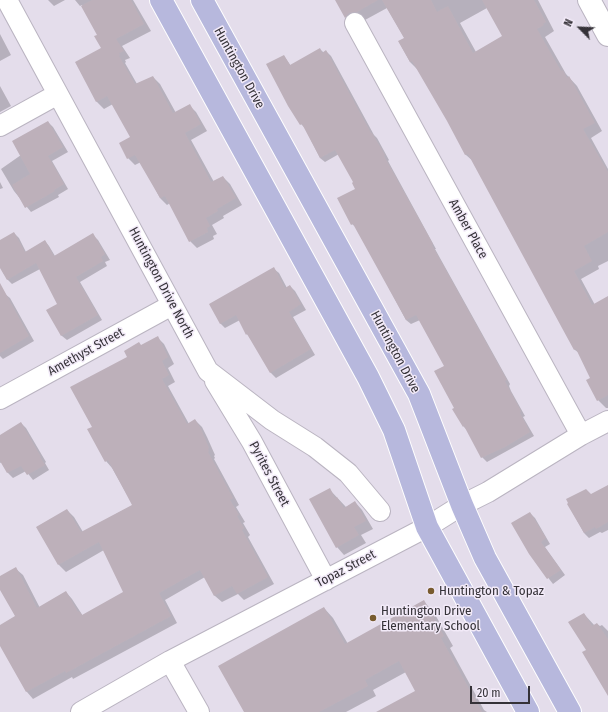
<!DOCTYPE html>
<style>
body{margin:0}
#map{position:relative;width:608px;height:712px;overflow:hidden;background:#e4ddeb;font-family:"Fira Sans Condensed",sans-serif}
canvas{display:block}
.north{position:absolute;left:560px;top:8px;width:40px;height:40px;-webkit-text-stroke:3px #f2eaf8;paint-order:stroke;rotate:294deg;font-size:11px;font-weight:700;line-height:16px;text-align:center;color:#353238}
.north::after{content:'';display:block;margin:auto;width:14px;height:18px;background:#353238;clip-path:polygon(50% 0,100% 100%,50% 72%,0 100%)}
.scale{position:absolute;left:470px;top:686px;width:60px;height:18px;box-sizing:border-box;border:2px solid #353238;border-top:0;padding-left:5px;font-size:12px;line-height:14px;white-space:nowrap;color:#353238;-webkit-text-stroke:3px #f2eaf8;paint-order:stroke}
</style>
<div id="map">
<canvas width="608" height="712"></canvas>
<div class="north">N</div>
<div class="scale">20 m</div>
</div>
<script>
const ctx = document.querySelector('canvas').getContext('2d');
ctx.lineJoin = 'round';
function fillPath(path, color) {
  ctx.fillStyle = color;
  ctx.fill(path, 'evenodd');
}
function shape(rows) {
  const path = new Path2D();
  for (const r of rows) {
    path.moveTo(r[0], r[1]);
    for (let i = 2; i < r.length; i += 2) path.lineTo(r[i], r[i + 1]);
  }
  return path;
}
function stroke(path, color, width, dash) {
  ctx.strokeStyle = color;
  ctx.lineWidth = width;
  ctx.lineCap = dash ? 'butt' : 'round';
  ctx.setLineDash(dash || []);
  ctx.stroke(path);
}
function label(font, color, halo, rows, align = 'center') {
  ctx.font = font + ' "Fira Sans Condensed",sans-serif';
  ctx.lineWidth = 3;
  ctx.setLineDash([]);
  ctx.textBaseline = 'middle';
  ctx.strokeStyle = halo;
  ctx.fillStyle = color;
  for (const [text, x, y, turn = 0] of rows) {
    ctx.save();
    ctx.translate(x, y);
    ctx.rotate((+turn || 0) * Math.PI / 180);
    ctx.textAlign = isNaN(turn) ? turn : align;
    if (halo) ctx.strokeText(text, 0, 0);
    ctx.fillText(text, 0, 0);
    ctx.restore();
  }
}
fillPath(shape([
 [48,0,65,0,54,6],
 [75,0,133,0,151,31,122,46,130,58,125,60,126,62,125,63,137,84,153,77,160,84,176,113,189,105,196,112,207,131,191,140,214,182,223,177,230,184,242,205,223,216,224,218,212,225,217,234,213,236,214,239,197,248,190,241,170,203,167,205,160,198,141,162,135,165,128,158,131,137,113,104,104,109,97,102,76,63,102,48,98,35,82,5,80,6],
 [336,0,538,0,554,31,545,37,566,74,577,86,602,131,591,138,608,169,608,261,598,266,599,269,581,279,595,305,608,298,608,408,606,408,598,400,591,378,579,353,575,350,563,328,474,162,466,155,448,121,418,70,410,62,399,42,405,39,387,8,365,20,357,21,353,26,346,18],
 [487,8,504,37,476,52,460,23],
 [0,34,11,55,0,61],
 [320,49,324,53,326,51,331,56,374,135,377,138,389,160,388,161,436,249,435,249,510,384,509,386,511,391,525,416,523,417,534,436,487,462,482,457,469,432,464,427,454,409,455,408,445,366,420,320,411,324,406,320,357,228,352,224,356,189,355,183,339,154,325,162,320,158,305,128,301,124,284,56,291,66],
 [0,86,11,106,0,112],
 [48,122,53,127,68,152,52,161,68,189,58,195,59,197,31,212,14,191,1,169,21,155],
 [0,182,3,188,0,189],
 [14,233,19,238,26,252,45,241,49,246,55,256,93,235,98,240,110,260,105,262,107,266,80,282,102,320,67,340,62,336,48,310,59,304,40,269,12,284,7,279,0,267,0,241],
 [274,269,279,273,287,288,290,286,295,291,306,310,293,317,315,355,276,378,271,373,251,339,247,334,240,320,225,328,220,323],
 [5,294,10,298,34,341,3,359,0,356,0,296],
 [157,337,164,344,174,364,168,368,175,382,168,386,189,424,195,420,202,427,207,437,215,455,214,456,215,458,214,459,239,505,236,507,245,522,243,523,250,535,248,537,274,584,244,600,238,594,222,602,215,596,205,577,165,600,177,623,73,679,72,677,33,699,27,692,0,644,0,626,16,617,0,587,0,577,16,569,23,575,40,608,66,592,72,599,83,616,125,592,104,550,66,572,59,565,37,527,67,510,74,517,83,532,133,505,112,468,106,461,94,427,128,357,141,346],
 [21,423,26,428,46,462,45,463,49,470,33,480,26,471,13,478,8,473,2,462,0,463,0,436],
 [608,486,608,530,602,533,600,532,589,538,584,533,568,504,591,495],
 [330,490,346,507,355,502,362,510,373,529,361,535,366,543,344,555,337,547],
 [530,513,535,518,550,544,545,547,565,575,553,584,529,553],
 [424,602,433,611,453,646,450,648,484,710,487,712,400,712,417,691,406,672,373,690,376,696,346,712,245,712,324,608,333,618,348,644],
 [584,614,595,626,597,624,600,626,602,625,608,631,608,694,587,650]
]), '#0003');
fillPath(shape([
 [92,0,131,0,144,24,116,39,124,51,119,53,120,55,119,56,135,84,153,76,173,113,190,104,201,124,185,133,211,182,223,176,236,198,217,209,218,211,206,218,210,226,207,228,208,232,189,242,165,196,160,198,135,155,127,159,119,143,130,137,107,96,96,102,75,62,101,48,94,36,97,35,81,6],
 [335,0,378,0,357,12,349,13,345,18],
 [382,0,431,0,437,12,448,6,473,53,502,36,482,0,534,0,546,22,543,24,544,25,537,29,561,71,563,70,567,78,569,76,595,123,583,129,608,172,608,232,584,246,592,261,574,271,592,305,608,296,608,395,597,401,586,380,590,378,576,349,574,350,562,328,468,154,465,155,447,121,412,61,410,62,398,41,404,38],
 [320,48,322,53,326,50,371,133,372,133,385,155,384,156,433,244,432,245,507,380,505,381,507,385,521,411,520,413,530,432,505,447,481,458,464,426,463,427,452,409,454,408,434,371,444,366,416,315,406,320,353,224,351,225,337,198,355,189,352,183,353,182,335,150,320,158,302,124,300,125,288,106,266,64,284,55,290,65],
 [48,121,63,147,48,156,64,184,54,190,55,191,25,208,12,185,30,174,12,141],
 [14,232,25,252,45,240,54,256,93,233,105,254,101,257,103,261,76,277,98,315,61,336,46,310,57,304,36,263,7,280,0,268,0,240],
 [274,267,285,288,290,285,301,304,289,312,311,349,270,373,247,334,246,335,236,315,220,324,209,304],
 [0,283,29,336,0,353],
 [158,336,168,357,162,361,169,375,162,379,187,424,195,419,201,429,209,448,208,449,209,451,208,452,233,498,230,500,239,515,237,516,244,528,242,530,268,577,237,594,232,586,214,596,200,570,159,593,171,616,66,673,65,671,26,692,0,646,0,625,15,616,0,590,0,576,16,567,37,608,66,591,78,612,79,611,82,615,123,592,99,542,58,565,36,527,67,509,81,532,132,505,108,460,105,462,87,429,92,427,70,387,127,357,124,351,139,342,141,345],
 [21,422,41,457,40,457,45,465,27,475,21,466,7,473,0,461,0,435],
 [608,485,608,522,596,529,595,527,584,533,567,504,568,503,566,499,586,489,591,494],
 [330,488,335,498,337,497,344,508,355,501,366,521,354,527,359,535,336,548,309,499],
 [530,512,546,538,541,542,561,570,547,579,529,554,511,523],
 [424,600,444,636,441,638,482,712,376,712,415,691,399,661,365,680,368,686,319,712,244,712,218,666,324,607,345,644],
 [584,613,592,626,597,623,608,639,608,696,582,652,586,650,568,622]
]), '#bdb0ba');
const street = shape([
 [7,0,208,371,272,420,315,447,348,473,380,511],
 [355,23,581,435],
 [0,126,58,94],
 [215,381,252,442,326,580],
 [0,399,172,305],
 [170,661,199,712],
 [81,712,170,661,427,527,462,505,488,492,581,435,608,421]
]);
const secondary = shape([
 [589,0,608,35]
]);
const primary = shape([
 [161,0,368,377,394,430,427,527,528,712],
 [202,0,419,394,462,505,485,558,570,712]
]);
stroke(street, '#bab4c1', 22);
stroke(secondary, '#bab4c1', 24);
stroke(primary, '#fff', 24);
stroke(street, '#fff', 20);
stroke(secondary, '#fff', 22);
stroke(primary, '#b7b8dd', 22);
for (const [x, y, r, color] of [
 [431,591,4,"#785b2e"],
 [373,618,4,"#785b2e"]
]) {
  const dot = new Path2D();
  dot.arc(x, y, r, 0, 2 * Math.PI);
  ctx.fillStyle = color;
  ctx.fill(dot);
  stroke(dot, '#f2eaf8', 1.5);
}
label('13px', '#353238', '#f2eaf8', [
 ["Huntington Drive",239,68,61],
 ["Amber Place",468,229,61],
 ["Huntington Drive North",161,283,62],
 ["Amethyst Street",86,352,-29],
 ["Huntington Drive",395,352,62],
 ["Pyrites Street",269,474,62],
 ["Topaz Street",346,569,-28]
]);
label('13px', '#353238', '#f2eaf8', [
 ["Huntington & Topaz",439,591],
 ["Huntington Drive",381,611],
 ["Elementary School",381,626]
], 'left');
</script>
